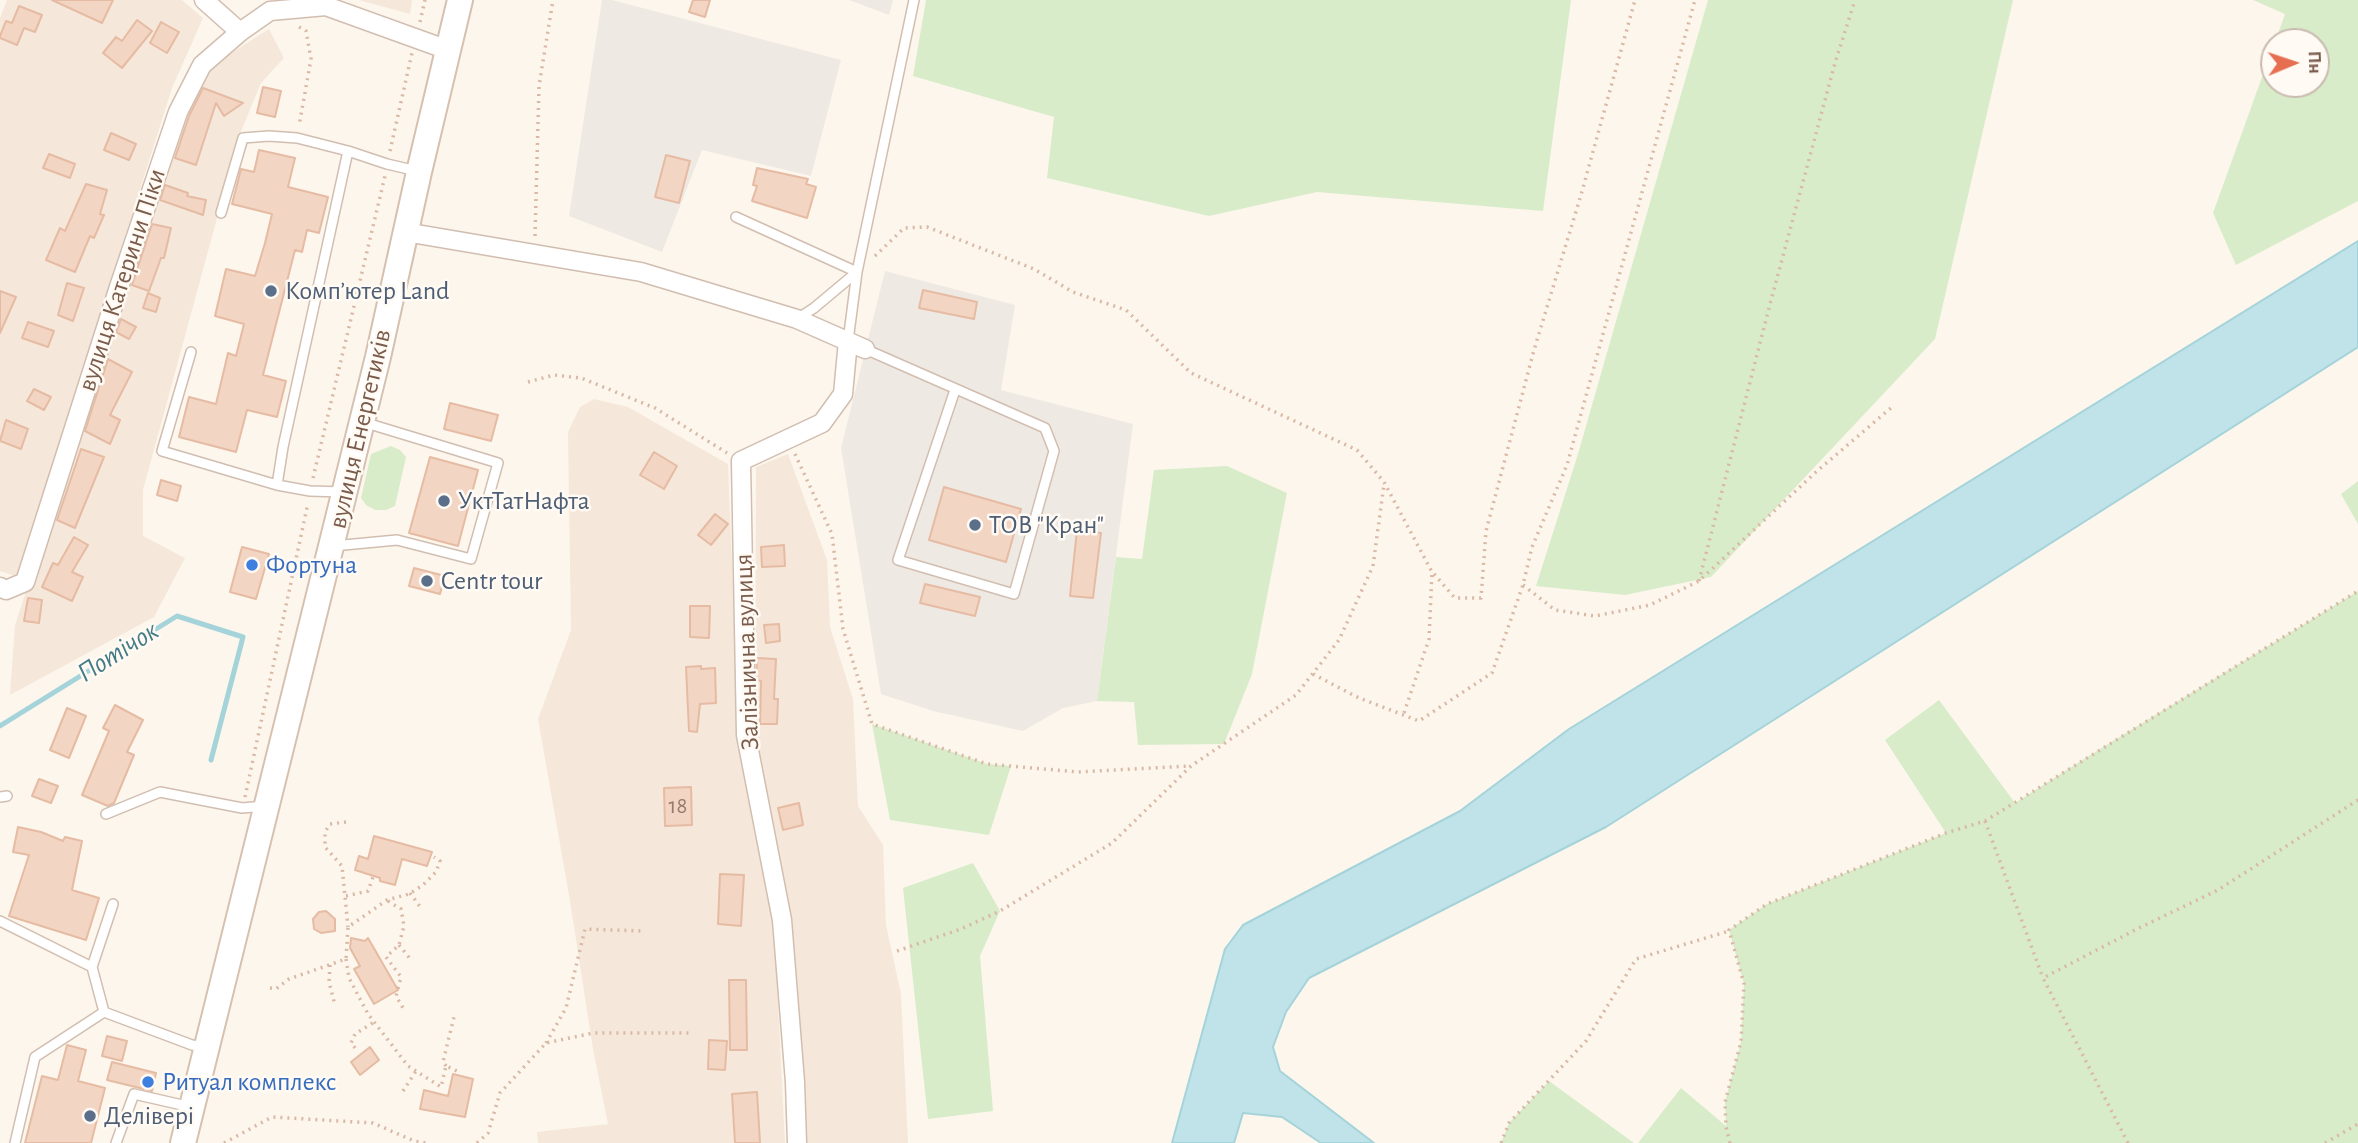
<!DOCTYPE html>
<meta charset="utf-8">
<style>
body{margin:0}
#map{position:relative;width:2358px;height:1143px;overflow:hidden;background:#fdf6ec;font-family:"Alegreya Sans",sans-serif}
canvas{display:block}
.north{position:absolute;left:2260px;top:28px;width:70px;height:70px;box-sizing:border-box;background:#fffaf3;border:2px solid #cabbb1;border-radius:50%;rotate:88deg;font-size:19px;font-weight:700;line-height:28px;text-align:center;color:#7a5c4d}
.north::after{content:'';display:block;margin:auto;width:24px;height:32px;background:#e76f51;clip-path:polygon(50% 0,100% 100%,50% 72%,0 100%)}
</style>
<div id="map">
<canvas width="2358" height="1143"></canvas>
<div class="north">Пн</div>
</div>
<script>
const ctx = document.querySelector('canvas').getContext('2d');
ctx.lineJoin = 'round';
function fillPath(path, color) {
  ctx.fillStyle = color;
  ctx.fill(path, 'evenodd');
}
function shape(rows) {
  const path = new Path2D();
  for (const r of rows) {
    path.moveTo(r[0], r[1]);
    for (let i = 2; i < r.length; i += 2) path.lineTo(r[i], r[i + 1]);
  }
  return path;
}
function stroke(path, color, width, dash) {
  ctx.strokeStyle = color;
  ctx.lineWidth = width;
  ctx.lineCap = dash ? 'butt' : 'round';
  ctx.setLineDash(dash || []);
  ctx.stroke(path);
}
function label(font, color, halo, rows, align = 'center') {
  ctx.font = font + ' "Alegreya Sans",sans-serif';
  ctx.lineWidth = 5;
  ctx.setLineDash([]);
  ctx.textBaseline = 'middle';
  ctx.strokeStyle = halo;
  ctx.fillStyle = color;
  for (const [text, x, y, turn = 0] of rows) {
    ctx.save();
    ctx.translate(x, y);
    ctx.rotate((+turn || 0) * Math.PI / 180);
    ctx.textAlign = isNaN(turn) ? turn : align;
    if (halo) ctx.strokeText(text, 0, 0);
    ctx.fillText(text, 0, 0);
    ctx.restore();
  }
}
fillPath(shape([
 [7,0,182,0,203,18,172,88,18,577,0,571,0,18],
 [359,0,412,0,410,14],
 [269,29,284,58,261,83,240,134,143,490,143,536,185,558,154,617,10,695,15,625,181,114,203,71],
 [594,399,628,407,728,464,739,738,774,924,785,1143,538,1143,537,1132,608,1124,593,1049,570,901,538,719,571,630,568,432,580,407],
 [788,454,827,560,830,627,853,699,858,806,883,845,886,925,901,994,908,1143,806,1143,790,920,755,735,756,467]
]), '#f5e8da');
fillPath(shape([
 [602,0,612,0,841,60,811,176,702,150,662,252,569,216],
 [849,0,893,0,889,15],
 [885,271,1015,305,1001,390,1133,424,1097,701,1063,708,1023,731,933,711,881,694,841,448]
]), '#efe9e4');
fillPath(shape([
 [926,0,1571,0,1543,211,1317,192,1209,216,1047,178,1054,117,913,76],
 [1708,0,2013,0,1935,339,1711,577,1625,595,1536,586,1578,454],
 [2253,0,2358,0,2358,201,2236,265,2213,213,2274,44,2274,84,2316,84,2316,42,2275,42,2285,14],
 [391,446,400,450,406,457,395,506,386,510,375,510,366,505,361,498,371,454],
 [1227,466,1287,493,1252,674,1224,744,1138,745,1134,702,1097,701,1116,557,1142,559,1154,470],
 [2358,481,2358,524,2341,494],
 [2358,591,2358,1143,1638,1143,1681,1088,1726,1126,1725,1102,1741,1042,1744,984,1729,930,1767,904,1946,833,1885,740,1939,700,2015,803,2095,752],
 [872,724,987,764,1011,766,989,835,890,820],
 [973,863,1000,911,980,956,993,1111,928,1119,903,888],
 [1549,1081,1634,1143,1501,1143,1509,1123]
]), '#d8ecc9');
const water = shape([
 [2358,241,2358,347,1606,827,1309,978,1286,1012,1273,1047,1280,1071,1374,1143,1321,1143,1282,1117,1243,1113,1234,1143,1172,1143,1225,949,1243,925,1460,811,1569,729,2358,241]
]);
fillPath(water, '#bfe3e8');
stroke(water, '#a5d3da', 2);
stroke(shape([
 [0,726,177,616,243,637,211,760]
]), '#a5d3da', 5);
const building = shape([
 [52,0,113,0,102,23,52,0],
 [693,0,710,0,705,17,689,12,693,0],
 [19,6,42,15,35,32,24,28,17,45,0,38,0,36,6,21,12,23,19,6],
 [137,20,152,31,122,68,103,53,116,37,122,41,137,20],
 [161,22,179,32,167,53,150,43,161,22],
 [263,87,281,91,275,117,257,113,263,87],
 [203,88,243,103,224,116,216,103,196,165,175,158,189,116,203,88],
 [111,133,136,144,129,160,104,150,111,133],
 [259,150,295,158,288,187,328,197,319,233,307,230,302,252,295,250,263,375,286,381,277,417,247,410,236,452,179,437,189,397,216,404,228,353,236,356,244,324,215,316,226,269,255,276,265,243,272,214,232,204,241,169,254,172,259,150],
 [49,154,75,164,70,178,43,168,49,154],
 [666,155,690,161,679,203,655,197,666,155],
 [757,168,808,179,806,184,816,187,807,218,752,201,757,186,753,185,757,168],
 [86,184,107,190,100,214,104,215,94,238,90,236,75,272,46,260,60,228,65,231,86,184],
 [165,185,188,193,187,196,206,200,203,215,160,200,165,185],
 [152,224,171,228,164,258,161,258,149,291,132,285,152,224],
 [67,283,84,288,73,321,58,315,67,283],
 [923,290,977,302,974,319,919,308,923,290],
 [0,291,16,297,0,333,0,291],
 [148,293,160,298,156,312,143,308,148,293],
 [121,319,136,327,129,339,116,332,121,319],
 [28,322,54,331,48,347,22,338,28,322],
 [108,359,132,372,110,415,120,420,110,444,85,431,108,359],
 [34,389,51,397,44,410,27,401,34,389],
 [450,403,498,415,491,441,444,429,450,403],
 [6,420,28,429,21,449,0,441,6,420],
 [81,449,104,457,75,528,57,520,81,449],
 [654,452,677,466,664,489,640,475,654,452],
 [430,457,478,470,458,546,409,533,430,457],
 [161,480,181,486,177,501,157,495,161,480],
 [944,487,1021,509,1006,562,929,540,944,487],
 [715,514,728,524,711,545,698,535,715,514],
 [1077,530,1101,533,1093,598,1070,596,1077,530],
 [74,537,88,545,72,572,83,577,72,601,42,587,53,563,58,565,74,537],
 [784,545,785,566,762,567,761,547,784,545],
 [242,547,269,554,256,599,230,592,242,547],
 [414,568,445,576,440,594,409,586,414,568],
 [925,584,980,597,975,616,920,603,925,584],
 [28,598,42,600,39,623,24,621,28,598],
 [690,606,710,606,709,638,690,637,690,606],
 [779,624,780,641,766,643,764,625,779,624],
 [757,658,776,659,774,699,778,699,777,724,760,724,761,681,756,680,757,658],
 [701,666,701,669,715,668,716,703,700,704,697,732,689,731,686,667,701,666],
 [115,705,143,720,127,752,134,755,114,803,108,806,82,795,109,731,103,728,115,705],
 [67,708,86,716,69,758,50,750,67,708],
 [39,779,58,786,51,803,32,796,39,779],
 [691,787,692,825,665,826,664,788,691,787],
 [799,803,803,825,783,830,778,808,799,803],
 [18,827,41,832,63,841,65,837,82,841,72,890,99,898,86,940,9,916,29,855,13,852,18,827],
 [374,836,432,852,427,866,402,859,395,885,380,881,380,878,355,870,359,856,368,859,374,836],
 [720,874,744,875,741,926,718,924,720,874],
 [326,911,335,919,335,931,321,933,314,929,313,919,319,912,326,911],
 [351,938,365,941,368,938,398,990,374,1004,354,969,360,966,350,948,351,938],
 [729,980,746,980,747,1050,730,1050,729,980],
 [107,1036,127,1041,122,1061,102,1056,107,1036],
 [709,1040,727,1041,725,1070,708,1069,709,1040],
 [67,1045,86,1050,78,1081,105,1088,91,1143,25,1143,42,1076,58,1080,67,1045],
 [370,1047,379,1060,360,1075,351,1062,370,1047],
 [112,1062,156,1073,152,1091,107,1080,112,1062],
 [453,1074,473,1079,465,1117,420,1109,424,1090,448,1096,453,1074],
 [757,1092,760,1143,735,1143,732,1094,757,1092]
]);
fillPath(building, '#f3d5c3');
stroke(building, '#e6bba3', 2);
const service = shape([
 [221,213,243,138,269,136,297,138,348,151,387,164,417,171],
 [736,217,857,272,814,308,797,319],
 [848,341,857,272,914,0],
 [865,349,1045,428,1054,451,1014,594,898,560,955,390],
 [191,352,162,451,277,485,310,491,343,492],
 [277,485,283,447,348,151],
 [333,546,397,540,471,559,498,463,363,422],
 [0,797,7,796],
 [106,814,160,792,242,808,265,806],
 [0,921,92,967],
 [104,1012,92,967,113,904],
 [15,1143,35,1057,104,1012,192,1045,205,1047],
 [116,1143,134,1094,191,1107]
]);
const minor = shape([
 [204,0,240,32],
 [405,232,641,272,797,319,865,349],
 [0,587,6,590,25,582,119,287,178,112,202,65,240,32,270,11,326,6,448,50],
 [797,1143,795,1082,782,920,746,735,741,461,822,423,843,394,848,341]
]);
const secondary = shape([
 [183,1143,378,357,419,172,460,0]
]);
stroke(service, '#d1beb0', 12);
stroke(minor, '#d1beb0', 21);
stroke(secondary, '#d6c0b0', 28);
stroke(shape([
 [420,22,425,0],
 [299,27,306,31,311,59,299,126],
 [390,151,412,53],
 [535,236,539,86,553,0],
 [875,256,904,228,927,227,1034,269,1073,292,1126,310,1191,373,1357,450,1384,482,1432,572,1429,639,1403,716],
 [528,382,554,375,581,378,655,408,727,453],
 [795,454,832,534,843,629,872,724,987,764,1078,772,1189,766],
 [313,478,385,176],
 [1434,574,1455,598,1481,598,1486,531,1534,350,1581,195,1635,0],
 [1699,581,1770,304,1835,63,1855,0],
 [1523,585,1555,610,1595,616,1650,605,1699,581,1816,472,1892,407],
 [1313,674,1359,698,1419,721,1492,673,1523,585,1532,547,1567,465,1695,0],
 [245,797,308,503],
 [1985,821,2043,978],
 [346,822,330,824,325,832,325,847,342,866,348,927],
 [410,893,421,908],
 [346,896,368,891,373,877],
 [388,901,401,909,404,926,399,945,386,957,401,977,396,996,403,1008],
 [399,945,411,960],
 [897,951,961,929,1000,911,1112,843,1191,766,1296,695,1339,640,1373,566,1384,484],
 [346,959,349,978,368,1014,408,1066,441,1087,446,1066,457,1071],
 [330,965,329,982,335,1005],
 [270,988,276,989,289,979,346,959,348,927,387,900,409,894,423,885,436,872,440,861,434,857],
 [546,1043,566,1008,585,929,643,931],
 [355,1048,351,1043,355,1034,374,1022],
 [446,1066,443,1062,454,1017],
 [403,1091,416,1071],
 [224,1143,272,1117,373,1123,414,1141,427,1143],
 [477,1143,488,1133,500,1093,546,1043,593,1033,691,1033],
 [1501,1143,1509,1123,1586,1041,1636,959,1729,931],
 [1730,1143,1726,1127,1725,1102,1741,1042,1744,984,1729,930,1767,904,1946,833,1985,821,2358,591],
 [2128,1143,2043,978,2139,928,2218,890,2358,800],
 [2325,1143,2358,1124]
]), '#d9b8a5', 3.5, [2, 5]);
stroke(service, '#fff', 9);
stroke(minor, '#fff', 18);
stroke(secondary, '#fff', 24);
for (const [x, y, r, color] of [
 [271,291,7,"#5c6f8a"],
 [444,501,7,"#5c6f8a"],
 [975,525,7,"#5c6f8a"],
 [252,565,7,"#3f7fe0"],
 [427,581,7,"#5c6f8a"],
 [148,1082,7,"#3f7fe0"],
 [90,1116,7,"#5c6f8a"]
]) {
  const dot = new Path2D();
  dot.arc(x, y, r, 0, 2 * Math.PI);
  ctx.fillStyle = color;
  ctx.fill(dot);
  stroke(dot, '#fffaf3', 2.5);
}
label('23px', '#987a6a', null, [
 ["18",678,806]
]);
label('26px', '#7a5c4d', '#fffaf3', [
 ["вулиця Катерини Піки",122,280,-72],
 ["вулиця Енергетиків",360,429,-77],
 ["Залізнична вулиця",747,652,-92]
]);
label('26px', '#4e5e75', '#fffaf3', [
 ["Комп’ютер Land",285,291],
 ["УктТатНафта",458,501],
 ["ТОВ \"Кран\"",989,525],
 ["Centr tour",441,581],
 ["Делівері",104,1116]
], 'left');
label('26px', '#366cbe', '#fffaf3', [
 ["Фортуна",266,565],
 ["Ритуал комплекс",162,1082]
], 'left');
label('italic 28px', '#437c86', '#fffaf3', [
 ["Потічок",118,652,-32]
]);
</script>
